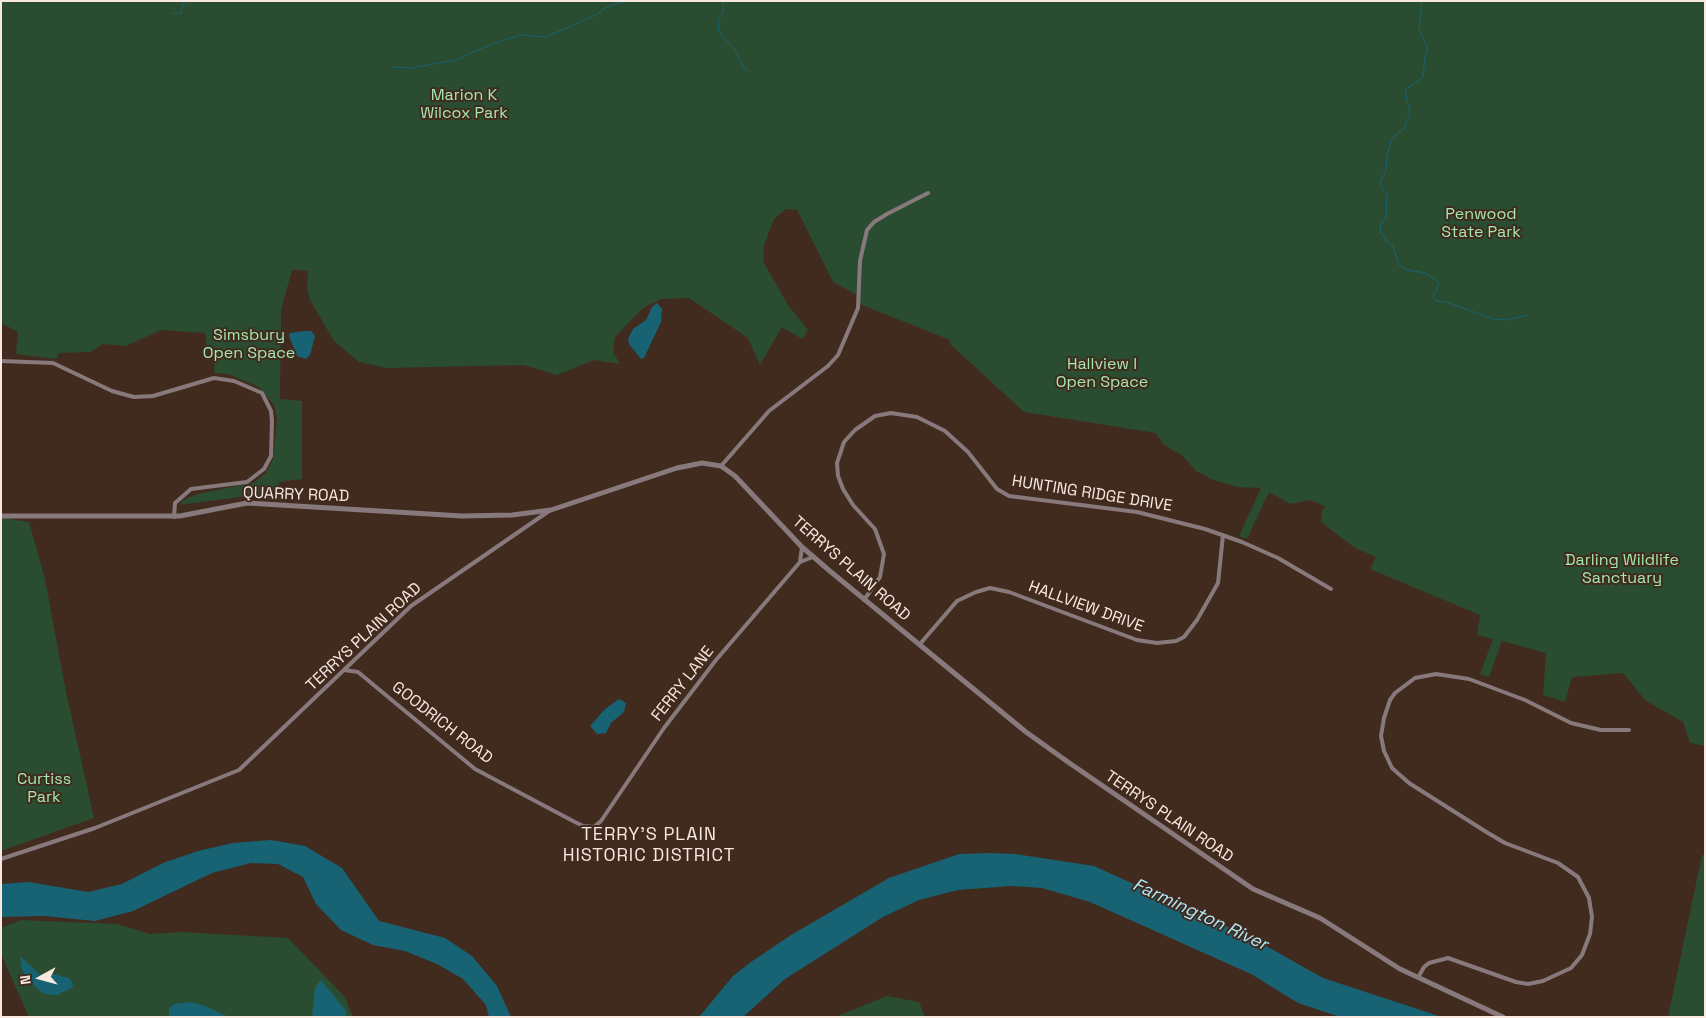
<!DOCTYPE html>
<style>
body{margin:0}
#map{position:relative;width:1706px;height:1018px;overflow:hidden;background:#412a1e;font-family:"Space Grotesk",sans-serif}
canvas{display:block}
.frame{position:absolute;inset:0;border:2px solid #f8e8e0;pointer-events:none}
.north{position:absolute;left:15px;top:953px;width:50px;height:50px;-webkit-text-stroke:4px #412a1e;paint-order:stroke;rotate:263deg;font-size:14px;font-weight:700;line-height:20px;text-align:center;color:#f8e8e0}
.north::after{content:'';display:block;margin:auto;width:18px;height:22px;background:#f8e8e0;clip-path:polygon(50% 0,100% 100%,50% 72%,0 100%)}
</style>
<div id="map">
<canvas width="1706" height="1018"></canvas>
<div class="frame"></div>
<div class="north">N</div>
</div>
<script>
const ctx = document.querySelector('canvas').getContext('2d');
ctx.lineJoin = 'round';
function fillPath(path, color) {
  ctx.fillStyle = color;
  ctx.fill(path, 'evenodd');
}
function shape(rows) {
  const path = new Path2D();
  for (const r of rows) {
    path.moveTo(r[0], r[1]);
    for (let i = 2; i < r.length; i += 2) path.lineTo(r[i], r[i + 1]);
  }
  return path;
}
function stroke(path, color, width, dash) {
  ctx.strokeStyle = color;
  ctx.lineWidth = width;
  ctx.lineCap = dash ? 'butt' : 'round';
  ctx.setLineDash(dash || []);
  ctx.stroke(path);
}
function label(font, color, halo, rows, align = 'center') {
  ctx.font = font + ' "Space Grotesk",sans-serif';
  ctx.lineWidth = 4;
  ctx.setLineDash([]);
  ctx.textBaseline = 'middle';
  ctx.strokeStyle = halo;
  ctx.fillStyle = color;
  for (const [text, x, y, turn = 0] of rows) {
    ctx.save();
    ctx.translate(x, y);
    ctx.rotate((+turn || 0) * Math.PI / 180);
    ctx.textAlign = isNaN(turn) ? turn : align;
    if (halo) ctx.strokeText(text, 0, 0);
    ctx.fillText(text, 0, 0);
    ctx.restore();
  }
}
fillPath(shape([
 [1,1,1705,1,1705,746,1690,743,1683,722,1646,701,1623,673,1572,677,1565,702,1543,695,1546,653,1502,641,1489,677,1480,674,1493,639,1477,635,1480,615,1370,569,1376,557,1355,548,1321,522,1322,509,1326,508,1322,505,1310,500,1290,504,1269,492,1247,539,1239,536,1261,488,1237,487,1213,480,1196,471,1183,456,1164,445,1156,433,1024,412,950,344,950,340,857,303,857,295,833,282,797,210,786,209,774,219,764,245,763,261,788,305,808,330,802,339,782,327,760,365,748,338,689,298,661,299,643,308,615,337,613,352,620,364,594,360,557,375,524,365,386,368,359,362,334,341,310,300,307,288,308,271,292,270,281,310,280,399,302,401,302,479,279,482,279,500,240,497,179,505,183,500,197,494,253,483,266,473,273,459,277,419,274,405,259,387,228,374,214,373,216,348,207,347,205,333,161,330,126,346,103,344,90,352,59,353,56,359,16,354,18,332,1,323],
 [1,518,29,522,45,579,66,692,94,818,1,851],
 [1702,855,1705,855,1705,1017,1668,1017],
 [21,920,117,924,150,934,180,932,288,938,345,997,353,1017,29,1017,1,954,1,928],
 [887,996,919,1002,925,1017,835,1017]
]), '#2a4d31');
fillPath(shape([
 [657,303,662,309,661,322,644,358,641,359,629,344,628,339,633,329,646,320,652,307],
 [304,331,311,331,315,336,310,355,306,359,297,356,289,336,290,333],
 [619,699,626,703,624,712,611,723,606,733,597,734,590,726,605,709],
 [271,840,305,846,342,868,379,921,445,938,472,956,497,986,511,1017,489,1017,486,1005,463,979,437,964,405,951,373,945,341,930,316,904,303,877,278,864,251,863,212,873,133,911,95,921,44,916,1,917,1,884,29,882,88,892,122,884,163,863,198,851,233,843],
 [991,853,1015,854,1094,866,1252,938,1323,978,1442,1017,1340,1017,1298,1003,1251,974,1090,902,1042,888,1011,886,958,890,919,900,883,917,785,979,743,1017,699,1017,733,976,751,962,791,935,889,878,959,854],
 [20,956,39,974,53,974,69,978,73,984,72,988,57,995,44,994,27,980,22,969],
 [321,980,346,1011,346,1017,312,1017,315,988],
 [191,1002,205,1006,229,1017,169,1017,169,1009,174,1004]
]), '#186373');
stroke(shape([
 [723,1,724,12,718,20,719,32,734,49,744,68,748,71],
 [1422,1,1419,29,1428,49,1427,53,1425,57,1423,77,1405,90,1410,113,1404,129,1392,138,1387,155,1386,171,1380,181,1381,187,1387,195,1386,218,1380,225,1381,232,1387,242,1393,246,1399,265,1407,270,1425,273,1436,280,1439,284,1433,297,1436,301,1446,302,1493,319,1507,320,1527,315],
 [173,13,181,13,183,4,187,1],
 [392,67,411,68,456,60,492,44,521,35,546,37,598,14,603,9,621,2,635,1]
]), '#186373', 1);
stroke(shape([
 [1,361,53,363,112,391,134,397,153,396,214,378,234,381,262,393,271,411,272,421,271,456,264,469,247,482,191,489,175,503,174,517],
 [721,466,769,411,828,366,838,355,858,308,860,261,867,230,874,222,887,214,928,193],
 [800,562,802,547],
 [864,600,880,577,884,554,875,529,853,505,843,489,838,476,837,463,844,442,855,430,875,416,891,413,917,417,945,431,968,452,997,489,1009,496,1137,512,1205,529,1242,542,1278,558,1331,589],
 [920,644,957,601,976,592,990,588,1009,592,1137,640,1157,643,1176,641,1184,637,1197,620,1218,583,1223,535],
 [344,670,358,672,475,769,573,821,583,826,594,827,601,821,664,728,716,660,800,562,813,557],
 [1,859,95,828,239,770,411,606,549,511],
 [1419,976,1424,967,1429,963,1448,958,1516,982,1528,984,1543,981,1571,968,1582,955,1590,934,1592,917,1589,898,1578,877,1558,863,1505,843,1488,833,1409,783,1392,768,1384,751,1381,736,1384,718,1390,700,1395,693,1415,678,1436,674,1469,679,1525,700,1571,723,1601,730,1629,730]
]), '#87797c', 4);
stroke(shape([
 [1,516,180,516,247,503,462,516,512,515,551,510,677,468,702,463,721,466,735,476,802,547,831,572,1026,732,1068,762,1253,889,1320,918,1400,969,1503,1017]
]), '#87797c', 5);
label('16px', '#a3e8af', '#412a1e', [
 ["Marion K",464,96],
 ["Wilcox Park",464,114],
 ["Penwood",1481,215],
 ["State Park",1481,233],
 ["Simsbury",249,336],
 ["Open Space",249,354],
 ["Hallview I",1102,365],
 ["Open Space",1102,383],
 ["Darling Wildlife",1622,561],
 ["Sanctuary",1622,579],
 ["Curtiss",44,780],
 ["Park",44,798]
]);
label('16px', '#f8e8e0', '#412a1e', [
 ["HUNTING RIDGE DRIVE",1092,494,9],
 ["QUARRY ROAD",296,495,2],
 ["TERRYS PLAIN ROAD",851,569,41],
 ["HALLVIEW DRIVE",1086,607,20],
 ["TERRYS PLAIN ROAD",364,637,-43],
 ["FERRY LANE",683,684,-52],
 ["GOODRICH ROAD",442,723,38],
 ["TERRYS PLAIN ROAD",1169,817,34]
]);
ctx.letterSpacing = '1px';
label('18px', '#f8e8e0', '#412a1e', [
 ["TERRY'S PLAIN",649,835],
 ["HISTORIC DISTRICT",649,856]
]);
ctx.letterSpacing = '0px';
label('italic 18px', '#b0eafa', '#412a1e', [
 ["Farmington River",1200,915,25]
]);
</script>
